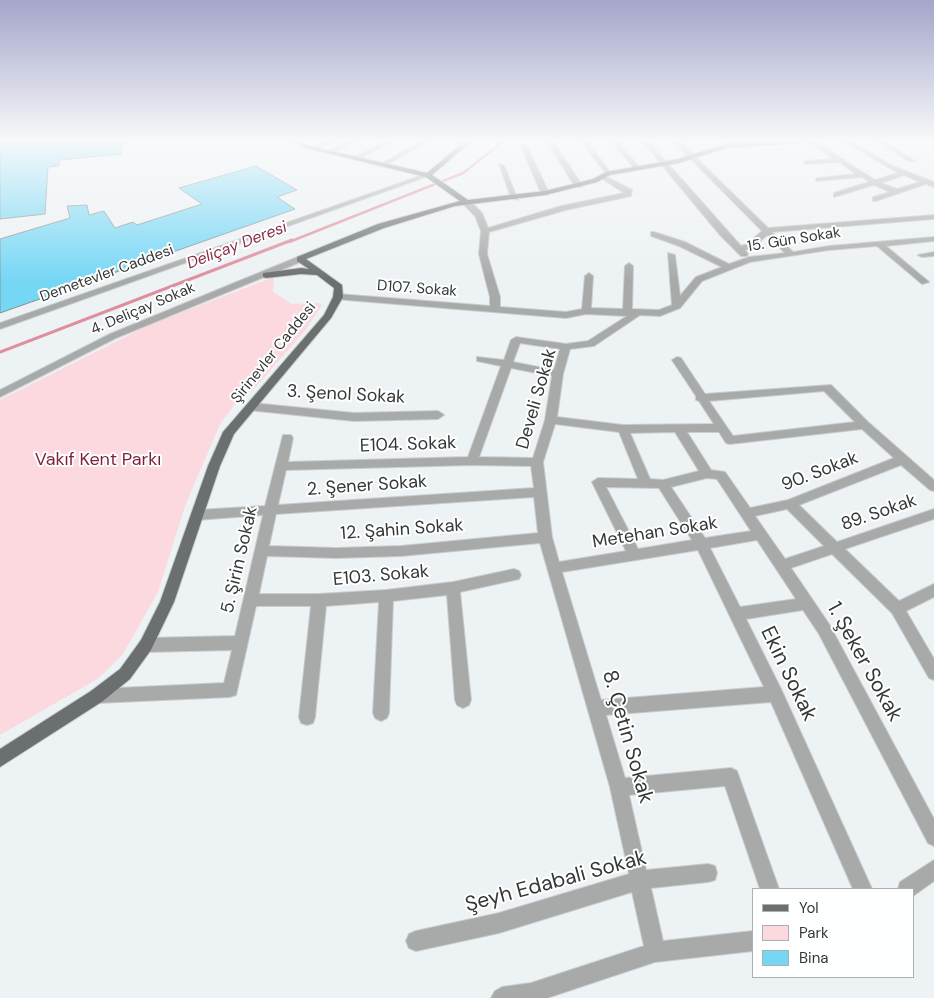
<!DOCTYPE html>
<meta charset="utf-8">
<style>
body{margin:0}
#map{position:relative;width:934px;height:998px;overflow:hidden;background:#edf2f4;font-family:"DM Sans",sans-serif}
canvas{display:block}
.legend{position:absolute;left:752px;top:888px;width:162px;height:90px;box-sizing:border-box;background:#feffff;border:1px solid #aeafaf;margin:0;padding:6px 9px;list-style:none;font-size:15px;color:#353737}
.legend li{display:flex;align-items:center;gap:10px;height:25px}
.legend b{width:25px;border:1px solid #aeafaf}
</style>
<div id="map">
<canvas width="934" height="998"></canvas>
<ul class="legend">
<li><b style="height:6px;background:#6b6f70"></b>Yol</li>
<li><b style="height:14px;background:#fbd9de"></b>Park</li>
<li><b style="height:14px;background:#76d7f5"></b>Bina</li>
</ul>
</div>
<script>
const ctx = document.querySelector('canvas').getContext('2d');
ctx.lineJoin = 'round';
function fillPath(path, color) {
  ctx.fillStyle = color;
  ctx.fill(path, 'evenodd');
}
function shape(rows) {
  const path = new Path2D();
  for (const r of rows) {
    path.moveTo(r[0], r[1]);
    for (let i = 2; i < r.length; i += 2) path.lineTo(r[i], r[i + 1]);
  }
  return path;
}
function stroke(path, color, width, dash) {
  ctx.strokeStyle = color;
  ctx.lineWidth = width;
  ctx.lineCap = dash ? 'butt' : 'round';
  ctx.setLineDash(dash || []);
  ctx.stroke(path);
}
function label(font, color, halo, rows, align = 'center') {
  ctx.font = font + ' "DM Sans",sans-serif';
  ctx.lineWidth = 4;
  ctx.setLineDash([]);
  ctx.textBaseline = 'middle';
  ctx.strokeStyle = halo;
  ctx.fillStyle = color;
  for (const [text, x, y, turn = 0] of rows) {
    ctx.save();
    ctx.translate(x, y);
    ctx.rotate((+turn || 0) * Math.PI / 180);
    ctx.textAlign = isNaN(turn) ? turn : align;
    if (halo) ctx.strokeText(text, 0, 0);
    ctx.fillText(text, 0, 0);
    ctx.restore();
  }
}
fillPath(shape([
 [274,277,273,292,292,304,320,303,322,305,305,331,251,392,244,392,220,424,185,506,158,592,123,654,99,678,0,735,0,400,149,325]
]), '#fbd9de');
stroke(shape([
 [289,242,463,173,504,141]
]), '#df8e9d', 2.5);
stroke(shape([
 [0,352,292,240]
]), '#df8e9d', 3);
const building = shape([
 [0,141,124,141,121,154,60,160,58,166,48,167,45,214,0,219,0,141],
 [256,166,297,190,277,197,295,209,0,313,0,239,70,218,67,206,87,205,89,215,104,211,115,228,133,222,137,225,202,204,179,188,256,166]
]);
fillPath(building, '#76d7f5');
stroke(building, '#8b8f91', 1);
const minor = shape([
 [326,141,334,141,316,149,311,148,326,141],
 [348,141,356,141,331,153,326,152,348,141],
 [387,141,394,141,358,159,353,158,387,141],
 [422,141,429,141,386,165,381,164,422,141],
 [547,141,553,141,582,185,581,187,575,187,547,141],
 [581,141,587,141,610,172,610,174,606,174,581,141],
 [611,141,617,141,639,167,639,169,635,169,611,141],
 [642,141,648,141,741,246,747,244,762,231,673,141,679,141,768,228,934,215,934,219,772,232,793,252,829,246,934,237,934,241,886,246,929,282,922,284,877,246,829,250,750,262,702,281,680,308,660,316,640,315,594,346,570,349,563,374,557,417,623,425,714,424,699,401,696,400,696,396,672,360,677,357,681,358,705,394,831,385,868,422,934,480,934,491,930,490,901,465,799,505,837,542,934,509,934,519,845,549,899,601,934,584,934,597,906,611,934,659,934,680,929,678,892,613,832,554,791,568,829,624,934,819,934,846,928,843,819,634,803,610,746,619,781,689,872,889,853,889,771,702,606,715,625,778,731,768,737,771,779,889,760,889,725,786,629,795,646,870,708,864,715,866,717,873,715,880,708,882,651,888,663,941,753,931,753,951,655,962,547,998,491,998,495,991,502,987,531,983,644,946,632,892,499,933,416,951,409,948,406,941,409,934,416,931,499,913,629,874,610,787,540,543,401,556,336,558,267,556,259,594,319,594,386,590,453,582,514,569,519,571,521,575,519,579,460,592,471,700,469,705,463,708,457,705,455,700,447,595,393,601,389,713,387,718,381,721,375,718,373,713,379,602,326,606,315,717,313,723,307,725,301,723,299,717,311,606,256,606,236,695,230,697,97,703,91,701,89,696,91,691,97,689,224,683,232,650,146,652,141,650,138,645,141,640,146,638,235,636,263,515,197,520,192,518,191,515,192,512,197,510,265,506,283,435,291,435,293,438,288,462,468,457,501,366,477,361,477,357,504,360,511,340,516,337,566,344,588,341,627,316,586,314,566,318,335,299,335,295,338,294,490,306,490,297,479,254,481,231,475,216,463,204,463,200,469,200,482,213,488,228,561,206,624,193,601,178,601,176,605,176,632,190,631,196,566,210,489,232,487,254,500,297,500,307,566,312,582,309,585,276,589,273,593,276,591,308,623,309,625,266,629,263,633,266,632,309,659,310,672,305,668,253,675,255,680,296,696,277,722,267,679,246,651,236,651,232,654,232,685,242,729,264,749,257,785,253,767,235,753,248,745,250,748,254,747,256,741,256,720,235,642,141],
 [520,343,560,349,554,370,513,362,520,343],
 [511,368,552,376,545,420,533,458,479,457,511,368],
 [824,391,855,422,733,436,709,401,824,391],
 [555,424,619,432,638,479,598,478,592,482,626,551,559,562,552,537,543,462,555,424],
 [862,429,894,458,788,500,750,508,725,472,711,470,687,432,719,432,726,443,730,444,862,429],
 [675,432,699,471,663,480,650,479,630,433,675,432],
 [472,465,531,466,534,488,278,505,286,470,472,465],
 [707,478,717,479,751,531,705,538,671,487,707,478],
 [606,487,659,488,692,540,638,549,606,487],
 [534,497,538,533,401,546,336,548,269,546,276,514,534,497],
 [787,509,824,546,785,559,755,516,787,509],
 [757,540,796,599,740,607,710,548,757,540],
 [698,550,764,687,601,700,562,572,698,550],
 [808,141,815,141,875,180,898,173,843,141,850,141,893,166,934,182,934,187,926,184,876,201,873,201,873,197,890,192,874,185,834,197,834,193,869,182,862,177,816,181,816,179,818,178,856,174,839,162,804,164,804,162,806,161,833,159,808,141],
 [904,175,920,182,897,189,881,183,904,175],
 [877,141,884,141,915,161,910,162,877,141],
 [524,144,527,146,549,193,548,195,541,193,521,146,524,144],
 [499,164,504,165,518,200,511,198,499,164],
 [426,174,431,175,0,329,0,323,426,174],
 [934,252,934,256,922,257,918,255,934,252],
 [300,256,304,259,303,261,116,338,0,397,0,390,110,334,300,256],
 [252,403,354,413,438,411,444,415,438,419,354,421,248,410,247,407,248,404,252,403],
 [934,860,934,881,913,896,913,889,898,889,900,882,934,860]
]);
const major = shape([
 [289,141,297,141,310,146,427,173,465,141,472,141,432,175,468,200,545,191,593,179,606,172,678,159,725,144,804,141,801,143,726,148,679,163,610,175,597,182,545,195,455,206,384,228,306,259,342,285,343,297,331,318,234,434,220,466,174,602,151,650,130,679,103,701,0,767,0,749,91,691,120,669,141,640,160,602,208,466,223,432,324,315,333,297,334,288,317,275,301,274,266,278,263,277,263,273,301,268,309,269,297,261,297,257,378,224,460,201,426,177,306,148,289,141]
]);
stroke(minor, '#c8cdce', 2);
stroke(major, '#c8cdce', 2);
fillPath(minor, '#a8aaaa');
fillPath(major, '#6b6f70');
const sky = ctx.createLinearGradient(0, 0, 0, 280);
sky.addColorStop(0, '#a4a5ca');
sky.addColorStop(0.5, '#f7f9fa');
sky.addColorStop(1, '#f7f9fa00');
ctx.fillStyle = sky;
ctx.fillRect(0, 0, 934, 280);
label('15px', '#353737', '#feffff', [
 ["15. Gün Sokak",794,240,-9],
 ["Demetevler Caddesi",107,274,-20],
 ["D107. Sokak",417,289,4],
 ["4. Deliçay Sokak",143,309,-23],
 ["Şirinevler Caddesi",274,353,-51]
]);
label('italic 16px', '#8b2b45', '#feffff', [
 ["Deliçay Deresi",237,246,-21]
]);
label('18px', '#353737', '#feffff', [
 ["3. Şenol Sokak",346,395,3],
 ["Develi Sokak",537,399,-74],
 ["E104. Sokak",408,445,-2],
 ["90. Sokak",820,472,-21],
 ["2. Şener Sokak",367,486,-4],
 ["89. Sokak",879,513,-19],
 ["12. Şahin Sokak",402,530,-4],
 ["Metehan Sokak",655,533,-9],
 ["5. Şirin Sokak",240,560,-77],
 ["E103. Sokak",381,576,-5]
]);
label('18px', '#7e1f3b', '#feffff', [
 ["Vakıf Kent Parkı",98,460]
]);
label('21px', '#353737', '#feffff', [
 ["1. Şeker Sokak",864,662,61],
 ["Ekin Sokak",788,674,64],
 ["8. Çetin Sokak",627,737,74],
 ["Şeyh Edabali Sokak",556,882,-15]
]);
</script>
